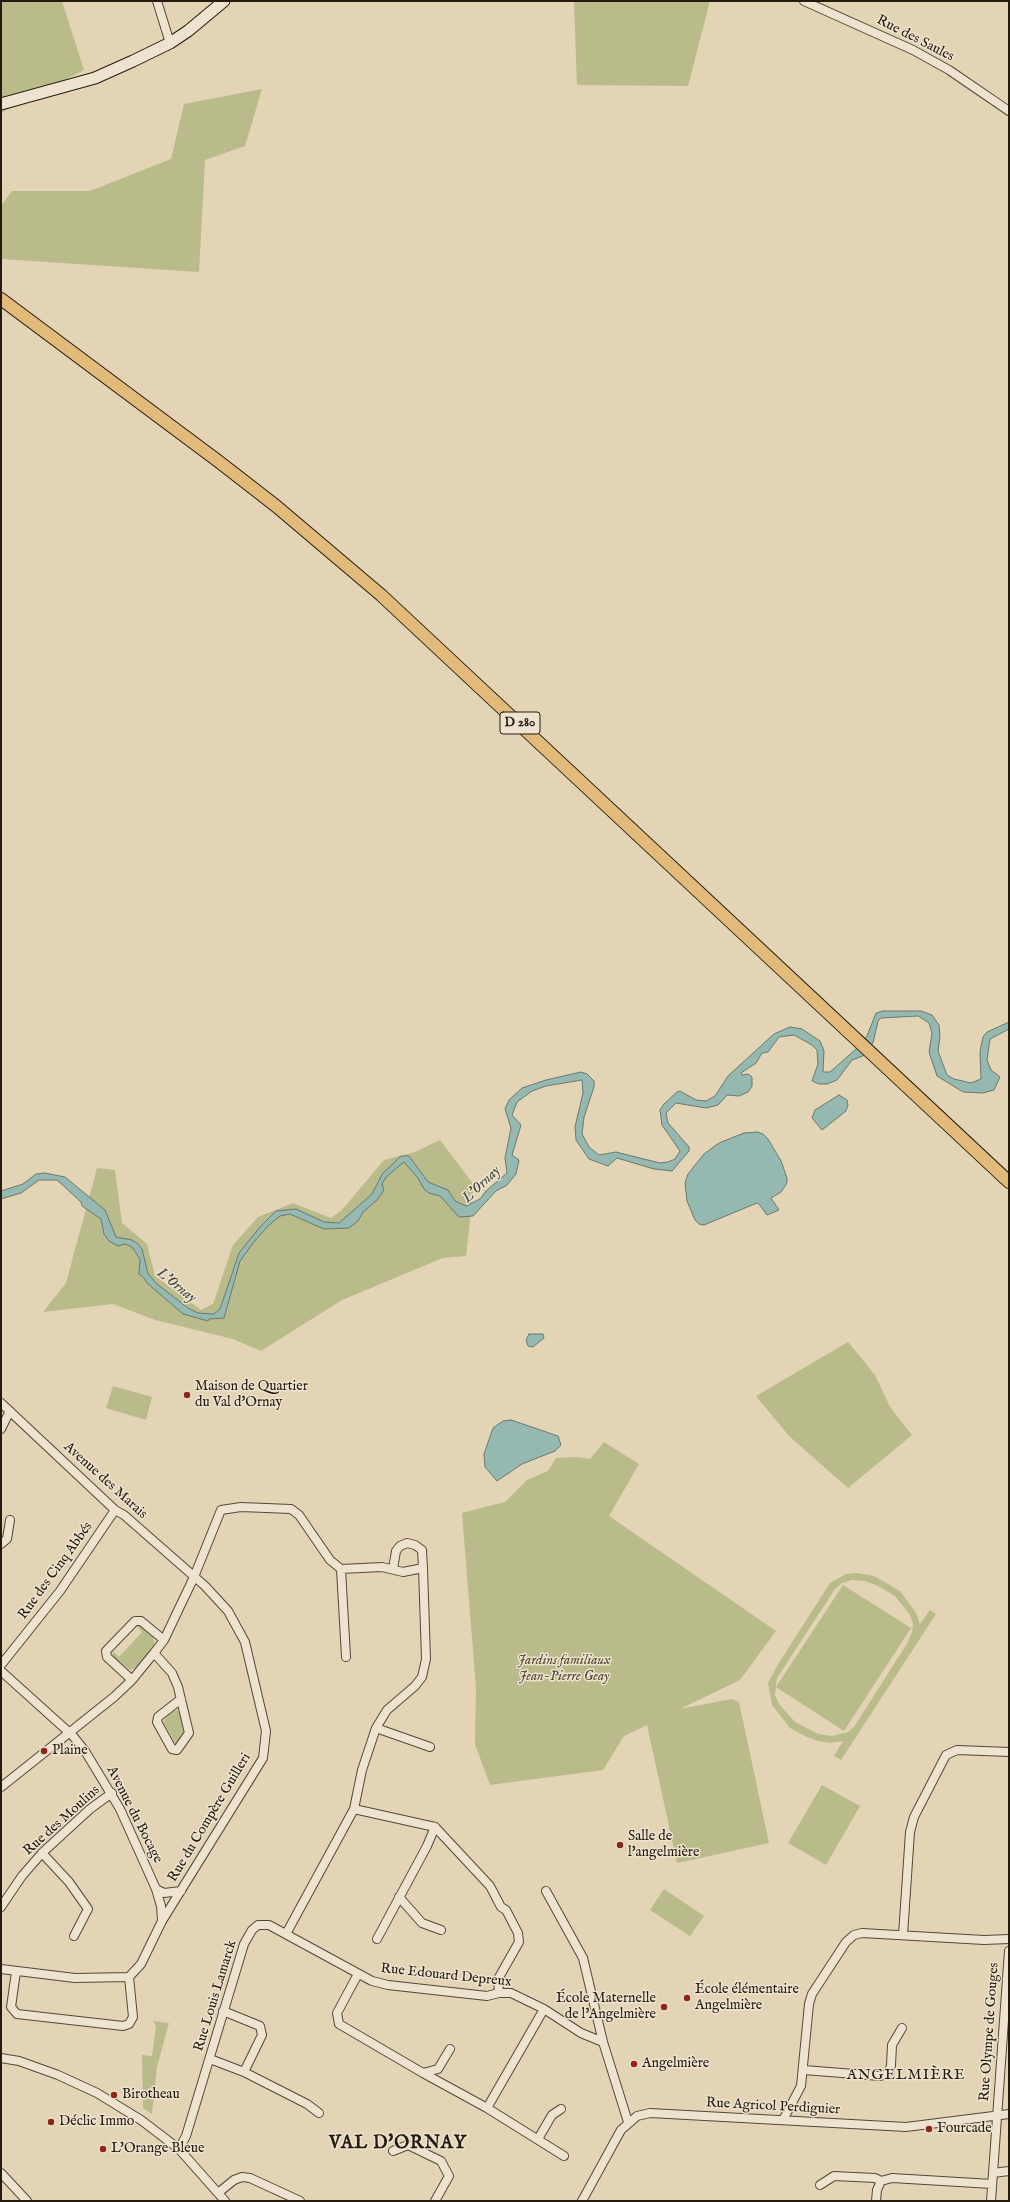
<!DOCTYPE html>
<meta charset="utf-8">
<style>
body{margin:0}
#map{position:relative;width:1010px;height:2202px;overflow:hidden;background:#e3d4b5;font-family:"IM FELL English",serif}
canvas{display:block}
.frame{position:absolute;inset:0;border:2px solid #241a0e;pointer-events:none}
</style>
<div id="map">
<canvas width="1010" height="2202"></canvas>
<div class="frame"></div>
</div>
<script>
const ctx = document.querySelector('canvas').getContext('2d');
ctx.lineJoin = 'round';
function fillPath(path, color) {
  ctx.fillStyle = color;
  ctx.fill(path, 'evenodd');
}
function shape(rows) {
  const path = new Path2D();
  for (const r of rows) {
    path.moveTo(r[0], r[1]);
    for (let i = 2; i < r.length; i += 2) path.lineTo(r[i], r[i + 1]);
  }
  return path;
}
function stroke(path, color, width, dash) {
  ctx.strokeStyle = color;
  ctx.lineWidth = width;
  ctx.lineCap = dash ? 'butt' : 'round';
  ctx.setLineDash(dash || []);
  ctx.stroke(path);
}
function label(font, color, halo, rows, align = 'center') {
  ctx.font = font + ' "IM FELL English",serif';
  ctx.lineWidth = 3;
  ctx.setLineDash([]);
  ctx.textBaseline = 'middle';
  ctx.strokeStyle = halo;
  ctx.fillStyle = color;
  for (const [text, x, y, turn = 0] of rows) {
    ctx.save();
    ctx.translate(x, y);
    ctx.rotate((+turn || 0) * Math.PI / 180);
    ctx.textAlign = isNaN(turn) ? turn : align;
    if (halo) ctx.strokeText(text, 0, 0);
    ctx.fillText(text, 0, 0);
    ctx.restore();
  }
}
fillPath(shape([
 [1,1,62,1,84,70,1,113],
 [574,1,710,1,688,86,577,85],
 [262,89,245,146,205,160,199,272,1,259,1,206,12,191,90,191,171,159,184,104],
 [440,1140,474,1185,466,1256,443,1258,342,1300,261,1351,233,1339,155,1320,113,1304,43,1312,66,1283,97,1168,115,1170,122,1223,147,1244,155,1276,201,1310,213,1304,233,1245,258,1217,293,1203,331,1218,342,1210,384,1160,415,1152],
 [848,1342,875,1375,890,1407,912,1435,848,1488,789,1436,756,1396],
 [113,1386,152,1397,146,1420,106,1408],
 [604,1442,639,1464,609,1516,776,1631,740,1680,680,1709,732,1699,739,1702,769,1843,677,1863,647,1725,624,1736,603,1770,490,1785,475,1744,476,1688,462,1513,505,1502,527,1480,548,1471,556,1458,577,1457,590,1459],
 [857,1573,874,1576,900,1591,916,1613,920,1624,930,1610,936,1614,841,1760,834,1756,843,1741,830,1743,818,1741,805,1736,790,1728,772,1705,768,1683,777,1666,830,1583,846,1574],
 [852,1580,865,1581,878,1586,895,1596,910,1615,913,1623,912,1632,908,1642,854,1727,848,1732,832,1736,818,1734,795,1722,779,1704,775,1695,776,1686,777,1678,835,1589,842,1583],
 [843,1585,911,1628,844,1731,776,1687],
 [137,1626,141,1626,153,1636,155,1645,137,1667,130,1670,113,1657,113,1651,119,1657,142,1632],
 [177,1710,179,1712,184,1732,178,1743,176,1744,163,1722,172,1711],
 [822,1785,860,1806,826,1865,788,1843],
 [664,1889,704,1916,690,1936,650,1910],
 [153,2021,169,2023,157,2067,152,2114,143,2108,142,2055,152,2056,156,2026]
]), '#b9bb8a');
const water = shape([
 [883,1011,921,1011,932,1015,939,1025,940,1037,938,1051,947,1075,954,1079,971,1083,981,1079,980,1052,983,1037,987,1032,1009,1022,1009,1029,990,1039,987,1060,991,1070,1000,1077,994,1090,983,1093,963,1092,937,1076,929,1052,932,1033,929,1023,918,1016,881,1018,878,1021,873,1043,863,1056,852,1060,837,1080,827,1084,819,1084,812,1081,818,1064,817,1050,812,1045,794,1035,779,1037,768,1052,762,1053,756,1063,741,1073,742,1075,748,1074,752,1077,752,1086,748,1092,739,1096,727,1095,718,1105,706,1108,676,1103,666,1113,668,1123,689,1147,689,1151,672,1171,654,1169,617,1158,608,1166,589,1159,576,1140,575,1127,583,1093,582,1080,546,1086,532,1091,517,1102,512,1115,521,1125,512,1155,519,1160,516,1174,507,1185,496,1191,473,1216,459,1217,440,1196,429,1193,424,1189,418,1178,404,1162,387,1176,382,1184,384,1190,377,1200,363,1212,358,1221,349,1228,324,1229,290,1214,280,1216,268,1226,253,1243,240,1261,224,1318,209,1319,208,1321,183,1314,147,1283,144,1278,139,1274,140,1259,132,1247,125,1244,118,1246,109,1241,104,1234,101,1219,82,1206,81,1202,57,1180,39,1180,21,1193,1,1199,1,1191,23,1184,36,1174,45,1173,65,1177,105,1210,116,1237,132,1240,138,1244,142,1249,148,1274,157,1284,188,1308,198,1313,214,1314,220,1309,239,1253,260,1227,276,1211,296,1209,324,1222,339,1223,372,1194,383,1173,401,1156,409,1156,428,1182,448,1190,455,1201,466,1206,480,1199,486,1191,507,1173,505,1158,511,1128,505,1109,509,1100,522,1088,546,1080,581,1072,587,1074,594,1081,594,1087,584,1117,582,1134,589,1147,599,1155,616,1152,660,1163,668,1162,675,1159,680,1151,662,1125,660,1110,664,1104,677,1092,680,1091,696,1100,706,1101,715,1096,728,1076,774,1034,790,1027,802,1029,820,1041,824,1051,823,1072,830,1072,855,1050,867,1036,876,1013,883,1011],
 [839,1095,847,1100,848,1105,846,1111,822,1130,812,1118,815,1110,839,1095],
 [757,1132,763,1134,768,1139,781,1161,787,1178,787,1183,781,1192,771,1198,779,1210,767,1215,759,1204,757,1203,704,1225,699,1224,695,1220,687,1201,685,1183,688,1174,704,1154,719,1143,744,1133,757,1132],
 [529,1334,543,1334,544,1338,533,1347,528,1346,526,1340,529,1334],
 [511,1420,558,1436,561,1445,555,1451,522,1464,497,1481,485,1467,484,1454,493,1428,503,1421,511,1420]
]);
fillPath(water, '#95b8b0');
stroke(water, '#68796f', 1);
const street = shape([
 [157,1,170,43],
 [804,1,913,50,949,70,1009,111],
 [1,1403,115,1510,124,1515,205,1586,228,1611,245,1642,266,1731,263,1758,162,1921],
 [1,1429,10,1411],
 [1,1544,7,1539,10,1520],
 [341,1569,346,1657],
 [154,1653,172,1673,178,1687,189,1733,177,1750,172,1749,157,1722,158,1717,181,1699],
 [1,1665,60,1591,115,1510],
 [1,1671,72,1735,85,1751,120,1809,156,1889],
 [132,1680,107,1657,106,1651,135,1621,141,1621,164,1640],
 [376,1728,430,1747],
 [1,1787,114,1697,132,1680,154,1653,164,1640,194,1577,221,1510,241,1507,291,1509,299,1515,330,1560,341,1569,382,1567,403,1572,423,1568,422,1550,415,1545,407,1543,400,1546,396,1551,393,1569],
 [354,1809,435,1827],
 [435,1827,490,1886,501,1907,506,1910,518,1933,519,1942,498,1979,499,1993],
 [42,1853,69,1882,88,1909,74,1936],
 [546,1891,583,1958,603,2042,628,2122],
 [399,1897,422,1923,441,1930],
 [1,1907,22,1876,42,1853,90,1809,112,1793],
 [286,1934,354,1809,362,1770,376,1728,387,1710,415,1686,422,1677,426,1659,423,1568],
 [903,1935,910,1832,914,1817,946,1755,957,1750,1009,1752],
 [377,1939,427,1846,435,1827],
 [1,1969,75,1978,129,1977,133,2017,129,2024,123,2026,17,2014,11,2007,16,1972],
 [358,1974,337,2013,339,2024,423,2073,438,2069,450,2049],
 [129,1977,141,1964,162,1921,161,1906,156,1889,164,1893,181,1891],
 [1,2058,19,2061,58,2075,97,2093,141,2120,179,2149,225,2201],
 [210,2059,244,2072,262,2035,260,2026,223,2011],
 [804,2070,880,2076,889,2073,891,2065,892,2045,902,2028],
 [244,2072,307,2104,319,2113],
 [423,2073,487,2108,544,2009],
 [487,2108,564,2156],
 [783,2120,801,2086,809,2004,812,1994,846,1942,854,1935,862,1933,984,1940,1009,1939],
 [538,2139,552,2115,561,2109],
 [179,2149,186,2136,244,1944,252,1930,258,1925,269,1925,372,1981,388,1985,487,1996,499,1993,511,1993,544,2009,581,2033,603,2042],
 [393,2151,408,2145,441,2161,449,2176,435,2201],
 [1,2173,27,2201],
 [993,2173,1009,2171],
 [820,2185,834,2176,875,2178,881,2181],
 [218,2193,234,2180,242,2177,250,2178,300,2201],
 [582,2201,621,2130,637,2116,650,2113,906,2127,1009,2114],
 [876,2201,877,2190,881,2181,892,2178,992,2184],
 [991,2201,1009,1951]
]);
const secondary = shape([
 [1,104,95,78,133,61,170,43,188,31,224,1]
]);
const primary = shape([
 [1,299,218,461,276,506,381,595,1009,1182]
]);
stroke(street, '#544838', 10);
stroke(secondary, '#241a0e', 13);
stroke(primary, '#241a0e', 14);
stroke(street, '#ede3cf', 8);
stroke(secondary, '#ede3cf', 11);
stroke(primary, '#e2ba7a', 12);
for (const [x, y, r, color] of [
 [187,1395,4,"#8f2418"],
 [44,1751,4,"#8f2418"],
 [620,1845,4,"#8f2418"],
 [687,1998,4,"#8f2418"],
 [664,2007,4,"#8f2418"],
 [634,2064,4,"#8f2418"],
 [114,2095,4,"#8f2418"],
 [51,2122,4,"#8f2418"],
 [929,2129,4,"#8f2418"],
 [103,2149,4,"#8f2418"]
]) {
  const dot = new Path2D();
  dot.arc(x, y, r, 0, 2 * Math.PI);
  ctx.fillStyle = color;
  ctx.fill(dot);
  stroke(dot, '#ede3cf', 1.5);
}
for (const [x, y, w] of [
 [520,723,40]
]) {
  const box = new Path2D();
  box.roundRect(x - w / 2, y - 11, w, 22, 3);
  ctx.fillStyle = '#ede3cf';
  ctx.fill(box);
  stroke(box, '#241a0e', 1);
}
label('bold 13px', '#241a0e', null, [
 ["D 280",520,723]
]);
label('14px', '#241a0e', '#ede3cf', [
 ["Rue des Saules",915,39,27],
 ["Avenue des Marais",105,1481,42],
 ["Rue des Cinq Abbés",56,1571,-54],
 ["Avenue du Bocage",134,1815,63],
 ["Rue du Compère Guilleri",210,1818,-59],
 ["Rue des Moulins",62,1821,-42],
 ["Rue Edouard Depreux",446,1976,6],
 ["Rue Louis Lamarck",216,1996,-73],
 ["Rue Olympe de Gouges",990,2032,-86],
 ["Rue Agricol Perdiguier",773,2107,3]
]);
label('14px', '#241a0e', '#ede3cf', [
 ["Maison de Quartier",195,1387],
 ["du Val d'Ornay",195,1403],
 ["Plaine",52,1751],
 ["Salle de",628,1837],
 ["l'angelmière",628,1853],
 ["École élémentaire",695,1990],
 ["Angelmière",695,2006],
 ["École Maternelle",656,1999,"right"],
 ["de l'Angelmière",656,2015,"right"],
 ["Angelmière",642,2064],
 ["Birotheau",122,2095],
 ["Déclic Immo",59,2122],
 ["Fourcade",937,2129],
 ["L'Orange Bleue",111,2149]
], 'left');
label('italic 14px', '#514a33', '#ede3cf', [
 ["Jardins familiaux",564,1661],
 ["Jean-Pierre Geay",564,1677]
]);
label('italic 15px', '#46493f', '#ede3cf', [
 ["L'Ornay",482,1185,-44],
 ["L'Ornay",176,1286,39]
]);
ctx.letterSpacing = '1px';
label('15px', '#241a0e', '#ede3cf', [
 ["ANGELMIÈRE",906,2076]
]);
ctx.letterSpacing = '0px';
ctx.letterSpacing = '1px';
label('bold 18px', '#241a0e', '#ede3cf', [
 ["VAL D'ORNAY",398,2144]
]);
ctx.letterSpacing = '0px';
</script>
